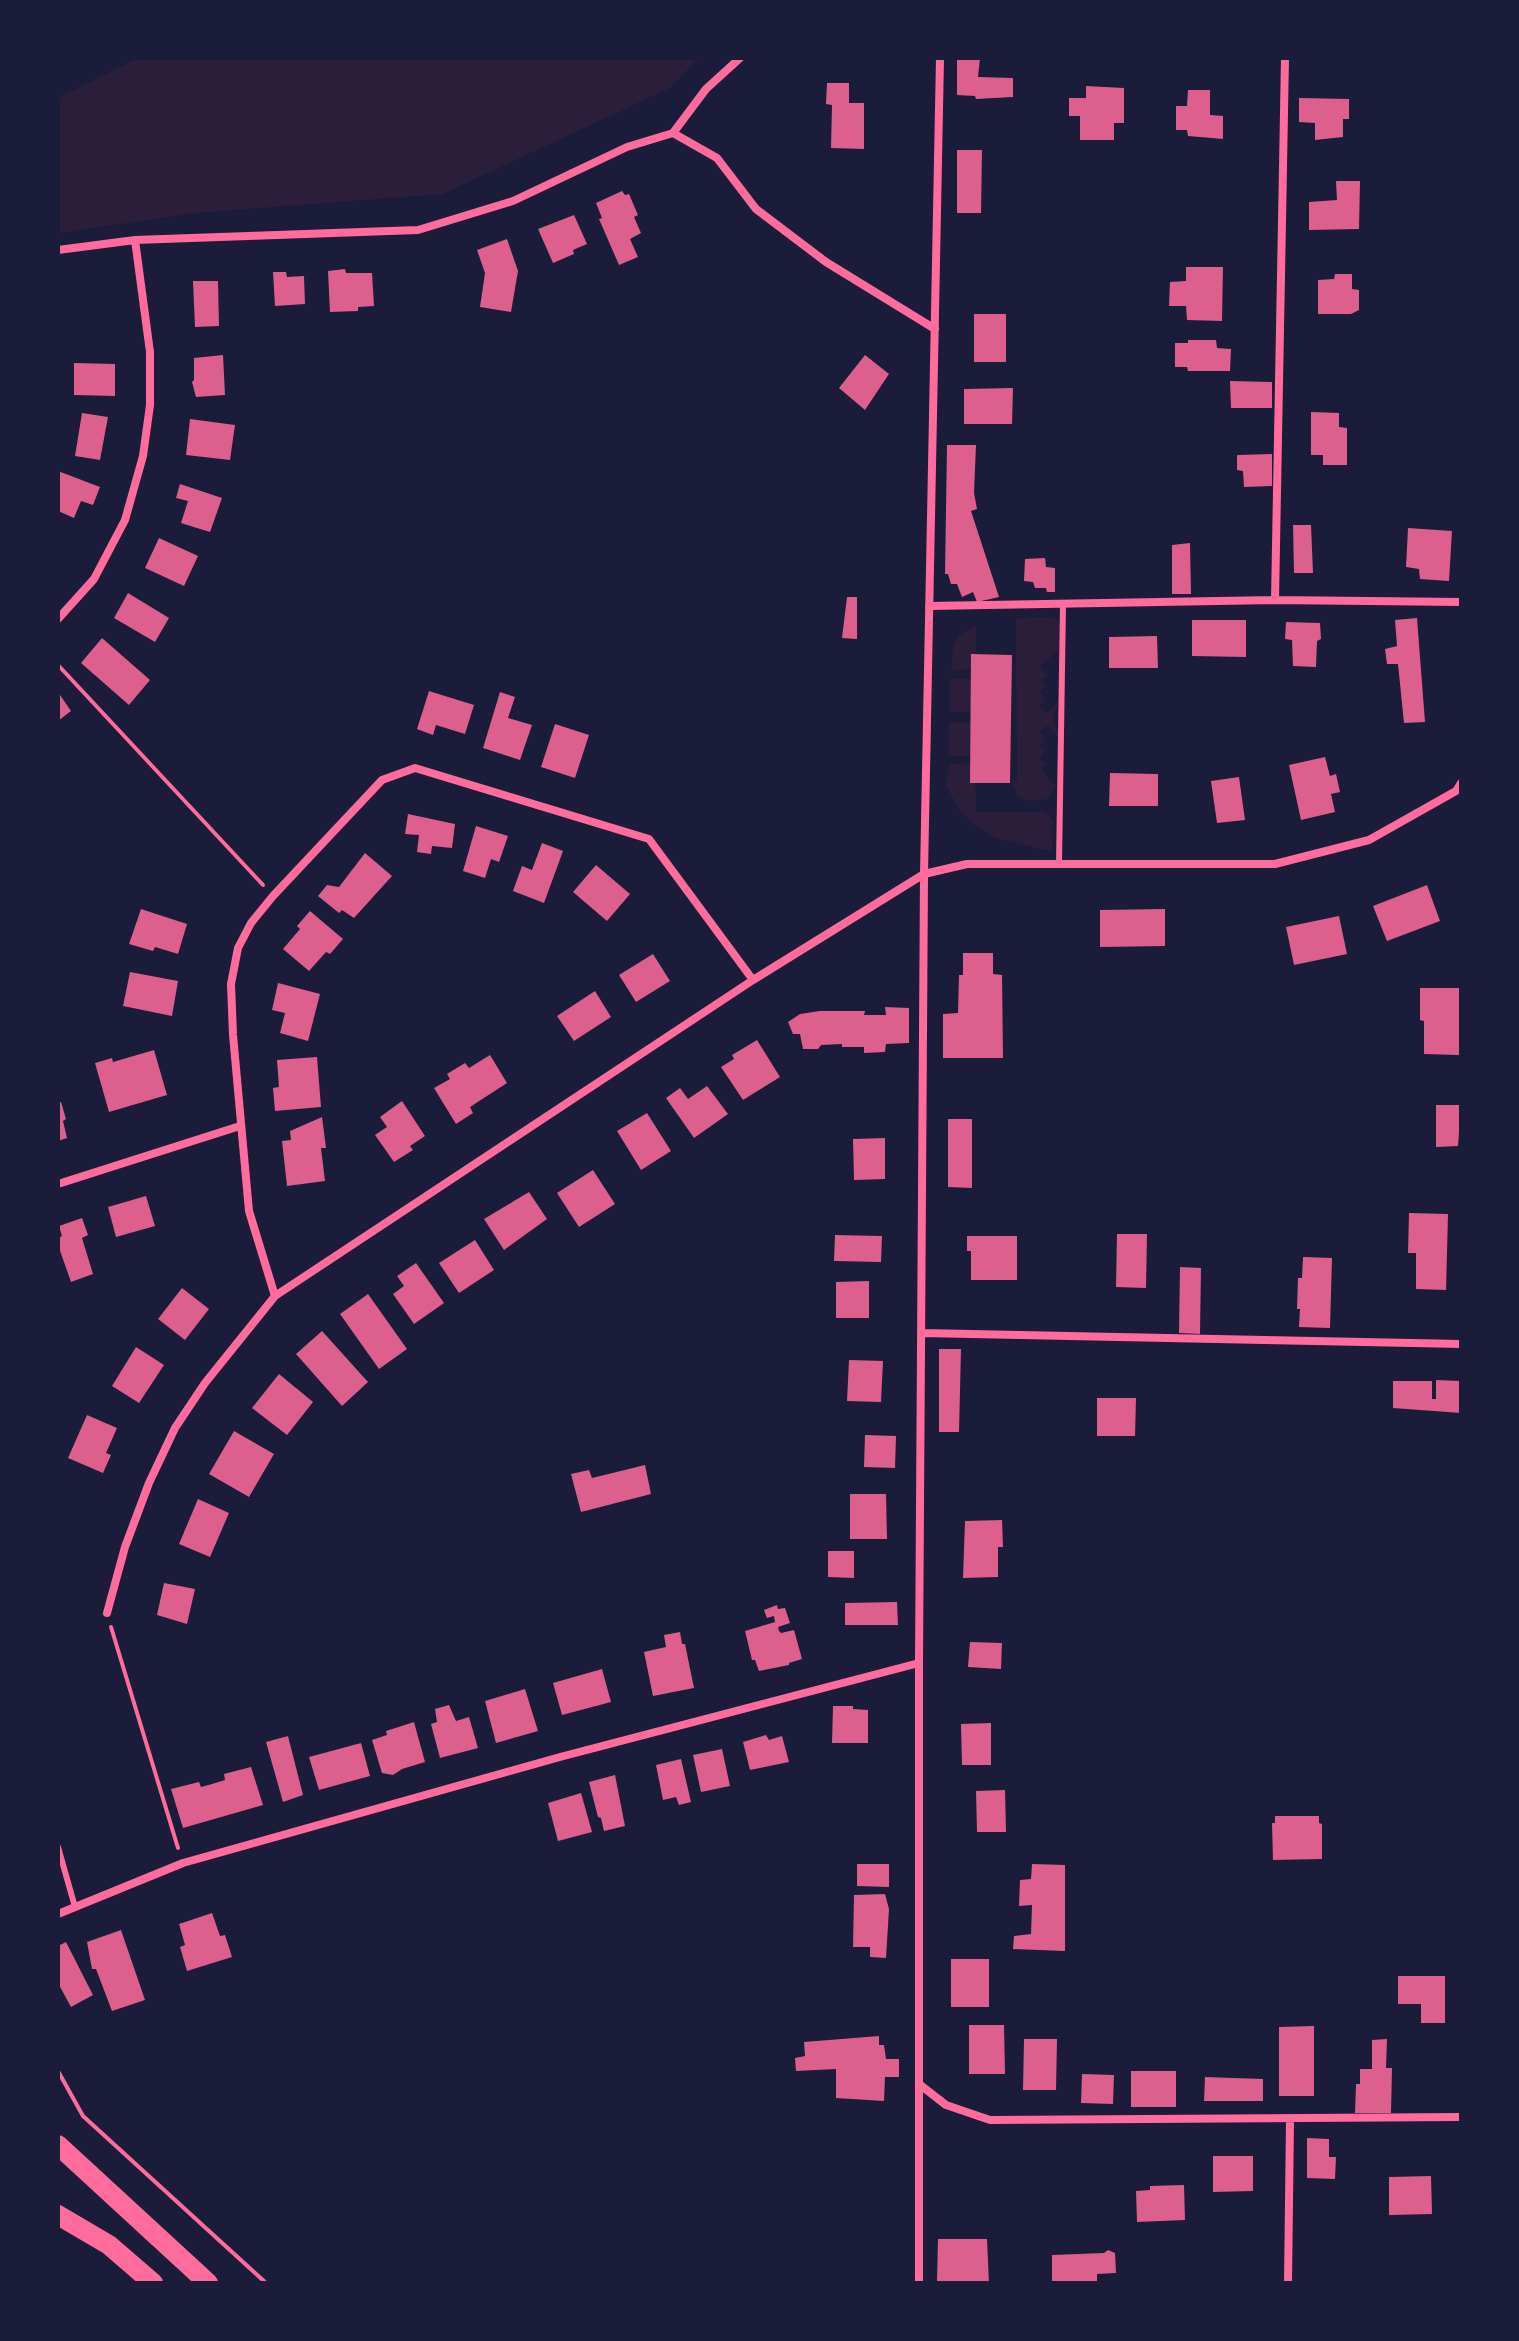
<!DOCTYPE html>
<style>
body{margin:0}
#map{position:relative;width:1519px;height:2341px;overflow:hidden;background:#1b1b3a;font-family:Inter,sans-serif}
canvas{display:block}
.frame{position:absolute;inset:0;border:60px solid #1b1b3a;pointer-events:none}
</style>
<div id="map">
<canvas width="1519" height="2341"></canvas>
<div class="frame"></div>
</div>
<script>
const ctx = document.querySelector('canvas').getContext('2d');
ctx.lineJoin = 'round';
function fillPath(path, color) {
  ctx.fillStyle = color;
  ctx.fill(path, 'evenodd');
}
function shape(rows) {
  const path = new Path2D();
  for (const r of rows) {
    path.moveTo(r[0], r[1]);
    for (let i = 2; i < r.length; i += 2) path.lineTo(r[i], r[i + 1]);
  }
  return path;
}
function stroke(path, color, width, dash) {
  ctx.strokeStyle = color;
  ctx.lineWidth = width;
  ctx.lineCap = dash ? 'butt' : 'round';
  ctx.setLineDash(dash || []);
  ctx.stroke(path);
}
fillPath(shape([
 [138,58,699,58,670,88,443,194,196,213,58,233,58,98],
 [1053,617,1060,624,1060,648,1040,667,1048,675,1041,681,1046,685,1040,693,1046,699,1040,706,1047,713,1060,700,1053,715,1054,724,1061,739,1047,726,1039,732,1046,739,1039,746,1046,750,1040,759,1047,764,1041,770,1056,786,1048,799,1030,801,1018,797,1012,782,1017,781,1016,618],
 [976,625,976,668,951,671,953,646,958,636],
 [950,679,976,679,976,712,950,712],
 [949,722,976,722,975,756,949,756],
 [975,763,976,812,1045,812,1053,820,1052,850,1039,849,994,837,975,825,959,808,945,785,950,764]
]), '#2a1e3b');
fillPath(shape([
 [957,58,980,58,978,77,1013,78,1013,97,976,99,975,96,957,95],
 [827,83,849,83,849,103,864,103,864,149,831,148,832,105,826,104],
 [1086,86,1124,88,1124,123,1114,123,1114,140,1080,140,1080,116,1069,116,1069,98,1086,98],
 [1188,90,1210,90,1210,115,1223,116,1223,139,1188,136,1187,130,1176,130,1176,106,1187,106],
 [1299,98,1349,99,1349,119,1343,119,1343,137,1315,140,1315,123,1299,122],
 [957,150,982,150,981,213,957,213],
 [1336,181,1360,181,1359,229,1309,230,1309,202,1337,200],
 [622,191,625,195,629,194,638,215,634,217,641,233,630,239,638,257,619,265,599,219,602,218,596,203],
 [574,215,587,244,573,250,574,254,553,263,538,229],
 [507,239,518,271,511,312,480,307,485,273,477,250],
 [1186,267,1223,267,1222,321,1187,320,1186,306,1169,306,1170,282,1186,281],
 [345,269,346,273,372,273,374,306,358,307,358,311,330,312,328,271],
 [273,272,286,272,287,277,304,276,305,304,275,306],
 [1335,274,1352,274,1352,289,1359,290,1359,310,1351,314,1318,314,1318,280,1334,279],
 [193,281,218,281,219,326,195,327],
 [974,314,1006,314,1006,362,974,362],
 [1188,340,1216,340,1217,348,1231,349,1230,371,1188,371,1187,367,1175,367,1175,343,1188,343],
 [223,355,225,395,196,397,192,382,194,380,194,358],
 [865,355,889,374,865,410,839,388],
 [74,363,115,364,115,396,74,395],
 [1230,381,1272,382,1272,408,1231,408],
 [1013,388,1012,424,964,424,964,389],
 [1311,412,1339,413,1339,427,1347,428,1347,465,1323,465,1323,455,1311,455],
 [82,413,108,417,100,460,75,456],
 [190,419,235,425,230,460,186,455],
 [947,445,976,445,974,493,977,509,971,511,999,597,977,602,973,592,962,597,957,584,951,584,948,574,945,574],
 [1272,454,1272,486,1244,487,1243,471,1237,470,1237,455],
 [58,471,100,487,93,505,81,501,74,518,58,511],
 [180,484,222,498,210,532,181,523,188,501,176,498],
 [1293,525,1311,525,1313,573,1294,573],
 [1408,528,1452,531,1449,581,1420,579,1419,569,1406,567],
 [159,538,198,556,184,586,145,568],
 [1190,543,1191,594,1172,594,1172,545],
 [1045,558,1046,567,1055,568,1055,592,1047,592,1046,588,1035,588,1033,582,1024,581,1025,559],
 [128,593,169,618,155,642,114,618],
 [847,597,857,597,857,639,842,638],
 [1417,618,1425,722,1404,723,1398,664,1387,664,1385,649,1397,646,1395,620],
 [1192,620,1246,620,1246,657,1192,656],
 [1286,622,1320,623,1321,639,1317,641,1316,667,1293,666,1292,640,1285,639],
 [1157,636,1158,668,1109,668,1109,637],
 [102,638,150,680,129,705,81,663],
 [971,654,1012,655,1010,783,970,783],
 [429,691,474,705,465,734,436,725,433,735,417,729],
 [58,692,71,711,58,721],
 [500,692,515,697,508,718,532,725,520,760,483,748],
 [555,724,589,735,575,778,541,767],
 [1325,757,1330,776,1336,774,1340,792,1331,794,1335,812,1301,820,1289,765],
 [1110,773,1158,774,1158,806,1109,806],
 [1239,777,1245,820,1217,823,1211,781],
 [408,814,455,824,452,848,432,846,431,854,417,852,419,835,405,834],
 [476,826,508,836,499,862,491,859,485,878,463,871],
 [542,843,563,851,544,903,513,891,522,866,532,870],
 [365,853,392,876,354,918,342,910,339,913,318,896,327,885,339,887],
 [596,865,630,894,607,921,573,892],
 [1427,885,1440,921,1387,941,1373,906],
 [141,909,187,924,178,954,155,947,153,951,129,944],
 [1165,909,1165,946,1100,947,1100,910],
 [310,911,343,939,330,954,326,952,309,971,283,949,300,929,297,926],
 [1339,916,1347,954,1294,965,1286,927],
 [963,953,993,953,993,974,1002,975,1003,1058,943,1058,943,1014,958,1013,959,975,963,975],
 [653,954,670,981,636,1002,619,975],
 [130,972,178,981,172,1016,123,1006],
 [278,983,320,994,308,1041,280,1033,285,1013,272,1010],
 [1420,988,1460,988,1459,1055,1424,1054,1424,1021,1420,1020],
 [595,991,611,1017,574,1041,557,1016],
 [885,1007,909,1008,909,1043,886,1044,885,1052,864,1053,864,1047,842,1047,842,1044,821,1045,818,1049,803,1049,800,1034,793,1034,788,1022,800,1014,820,1011,865,1011,864,1015,886,1015],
 [757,1040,780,1077,743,1100,721,1067,734,1059,732,1055],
 [154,1050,167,1095,109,1112,95,1063,112,1058,113,1062],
 [490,1055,507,1083,470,1107,473,1113,456,1124,434,1088,450,1079,447,1074,465,1063,469,1068],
 [317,1057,321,1107,275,1111,273,1088,279,1087,277,1060],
 [707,1086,728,1114,694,1138,666,1098,680,1088,688,1099],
 [402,1101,425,1136,410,1146,413,1150,394,1162,375,1135,387,1127,380,1117],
 [61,1102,66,1119,63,1121,67,1138,58,1141,58,1103],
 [1436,1105,1461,1105,1458,1146,1436,1147],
 [647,1113,671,1151,641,1170,617,1131],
 [322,1117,326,1148,321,1148,325,1181,287,1186,282,1141,291,1140,290,1131],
 [948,1119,972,1119,972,1188,948,1187],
 [885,1138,885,1179,854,1180,853,1139],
 [593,1170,615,1204,579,1227,557,1193],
 [529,1192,547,1219,504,1250,484,1219],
 [146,1196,155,1226,116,1237,108,1207],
 [1409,1213,1448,1214,1446,1290,1416,1289,1416,1253,1408,1253],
 [82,1218,88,1235,82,1238,93,1274,71,1282,58,1245,58,1238,62,1236,59,1226],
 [1117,1234,1147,1234,1146,1288,1116,1287],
 [835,1235,882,1236,881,1262,834,1261],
 [967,1236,1017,1236,1017,1280,971,1280,971,1251,967,1251],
 [475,1240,494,1270,459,1293,439,1263],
 [1303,1257,1332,1258,1330,1328,1299,1327,1300,1309,1297,1309,1298,1278,1302,1278],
 [416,1263,444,1303,414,1324,393,1294,404,1286,397,1276],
 [1180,1267,1201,1268,1200,1334,1179,1333],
 [869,1281,869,1318,836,1318,836,1282],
 [182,1288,209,1309,185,1340,158,1319],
 [368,1294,407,1349,379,1369,340,1314],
 [322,1331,368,1382,342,1406,296,1354],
 [136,1347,164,1365,139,1403,112,1386],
 [939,1349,961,1349,959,1432,939,1432],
 [849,1360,883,1361,881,1402,847,1401],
 [279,1374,313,1402,287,1435,252,1408],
 [1436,1380,1461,1381,1461,1413,1393,1408,1393,1381,1432,1381,1432,1399,1436,1399],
 [1097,1398,1136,1398,1135,1436,1097,1436],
 [87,1415,117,1428,106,1453,111,1455,103,1473,68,1458],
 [234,1431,274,1454,249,1497,209,1474],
 [865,1435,896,1436,895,1468,864,1467],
 [645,1465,651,1494,581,1512,571,1474,589,1470,592,1478],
 [850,1494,886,1494,887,1539,850,1539],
 [198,1499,229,1513,210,1557,179,1544],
 [1002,1520,1003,1547,998,1547,998,1577,963,1578,965,1521],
 [828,1551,854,1551,854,1578,828,1577],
 [164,1583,195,1589,187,1624,157,1615],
 [897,1602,898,1625,845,1625,845,1603],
 [777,1605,778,1609,785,1608,790,1623,778,1627,779,1631,781,1633,794,1630,802,1659,789,1663,789,1665,759,1671,755,1660,752,1660,745,1631,775,1622,774,1616,767,1618,764,1610],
 [680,1632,682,1644,685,1644,694,1688,653,1696,644,1652,666,1647,664,1635],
 [970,1642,1002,1643,1001,1669,968,1667],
 [602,1669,611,1702,562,1715,553,1683],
 [525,1689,538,1731,496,1743,485,1701],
 [449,1705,456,1721,469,1717,478,1748,440,1758,431,1724,437,1722,435,1709],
 [833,1706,853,1706,853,1709,868,1710,868,1743,832,1743],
 [414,1722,425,1762,402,1769,393,1775,382,1773,372,1740,387,1735,386,1731],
 [991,1723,991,1765,962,1765,961,1724],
 [766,1735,769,1740,782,1736,789,1762,750,1770,743,1742],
 [288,1736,303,1795,283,1802,266,1742],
 [361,1743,370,1776,319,1790,309,1757],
 [722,1749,730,1786,701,1792,693,1755],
 [681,1759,691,1802,679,1805,676,1797,663,1800,656,1765],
 [251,1767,263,1805,183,1828,171,1789,199,1782,201,1787,212,1784,225,1780,224,1774],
 [615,1775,625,1826,604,1831,601,1818,598,1817,589,1782],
 [1005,1790,1006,1832,977,1832,976,1791],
 [581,1793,592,1832,558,1841,548,1803],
 [1275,1816,1319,1816,1319,1823,1322,1824,1322,1859,1273,1860,1272,1823,1275,1823],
 [857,1864,889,1864,889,1887,857,1886],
 [1032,1864,1065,1865,1065,1951,1013,1949,1014,1936,1031,1934,1032,1905,1019,1906,1020,1880,1031,1879],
 [885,1894,889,1909,886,1958,870,1957,870,1947,853,1947,854,1895],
 [212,1913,220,1936,225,1935,232,1957,187,1971,180,1947,185,1945,179,1924],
 [121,1930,145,2000,112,2011,96,1969,92,1969,87,1942],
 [66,1942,93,1995,71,2007,58,1983,58,1946],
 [951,1959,989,1959,989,2007,951,2007],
 [1398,1976,1445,1976,1445,2023,1421,2023,1421,2004,1398,2004],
 [969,2025,1004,2025,1005,2074,969,2074],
 [1314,2026,1314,2096,1279,2096,1279,2027],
 [879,2036,879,2045,884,2045,886,2059,899,2059,899,2077,885,2077,884,2101,836,2098,836,2069,796,2071,795,2058,805,2056,804,2042],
 [1024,2039,1057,2039,1056,2090,1023,2090],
 [1387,2039,1386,2068,1392,2068,1391,2113,1355,2113,1356,2084,1360,2084,1360,2069,1372,2069,1372,2040],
 [1131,2071,1176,2071,1176,2107,1131,2107],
 [1082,2074,1114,2075,1113,2104,1081,2103],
 [1205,2077,1263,2079,1263,2101,1204,2101],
 [1307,2138,1329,2139,1329,2157,1336,2157,1335,2179,1307,2178],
 [1213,2156,1253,2156,1253,2191,1213,2192],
 [1431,2176,1432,2214,1389,2215,1389,2177],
 [1184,2185,1185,2220,1137,2222,1136,2191,1150,2190,1150,2186],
 [938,2239,987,2239,989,2283,937,2281],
 [1108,2250,1115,2253,1116,2273,1097,2274,1097,2283,1052,2283,1052,2255,1104,2253]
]), '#dd5f8e');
stroke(shape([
 [58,665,263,885],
 [111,1627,178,1848],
 [58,2071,83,2116,266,2283]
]), '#ff6b9d', 4);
stroke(shape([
 [1059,864,1063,604],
 [58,1847,75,1907]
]), '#ff6b9d', 6);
stroke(shape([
 [673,133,706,89,740,58],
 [58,250,135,240,418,230,513,201,627,147,673,133,717,158,756,209,826,262,935,329],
 [1275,600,1285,58],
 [929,606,1275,600,1461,602],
 [58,619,94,579,125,520,143,456,150,405,150,352,135,240],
 [58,1184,240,1126],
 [275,1296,249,1211,233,1035,231,984,238,948,251,923,273,896,382,780,415,768,649,839,753,980],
 [922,1333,1461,1344],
 [107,1613,125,1547,149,1483,175,1428,205,1383,275,1296,753,980,924,874,967,864,1275,864,1369,840,1456,791,1461,783],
 [58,1914,183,1863,560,1757,919,1663],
 [919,2084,946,2105,990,2120,1461,2117],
 [919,2283,919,1663,924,874,940,58],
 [1288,2283,1290,2120]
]), '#ff6b9d', 8);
stroke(shape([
 [58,2145,208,2283],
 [58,2215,109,2245,153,2283]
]), '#ff6b9d', 20);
</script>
